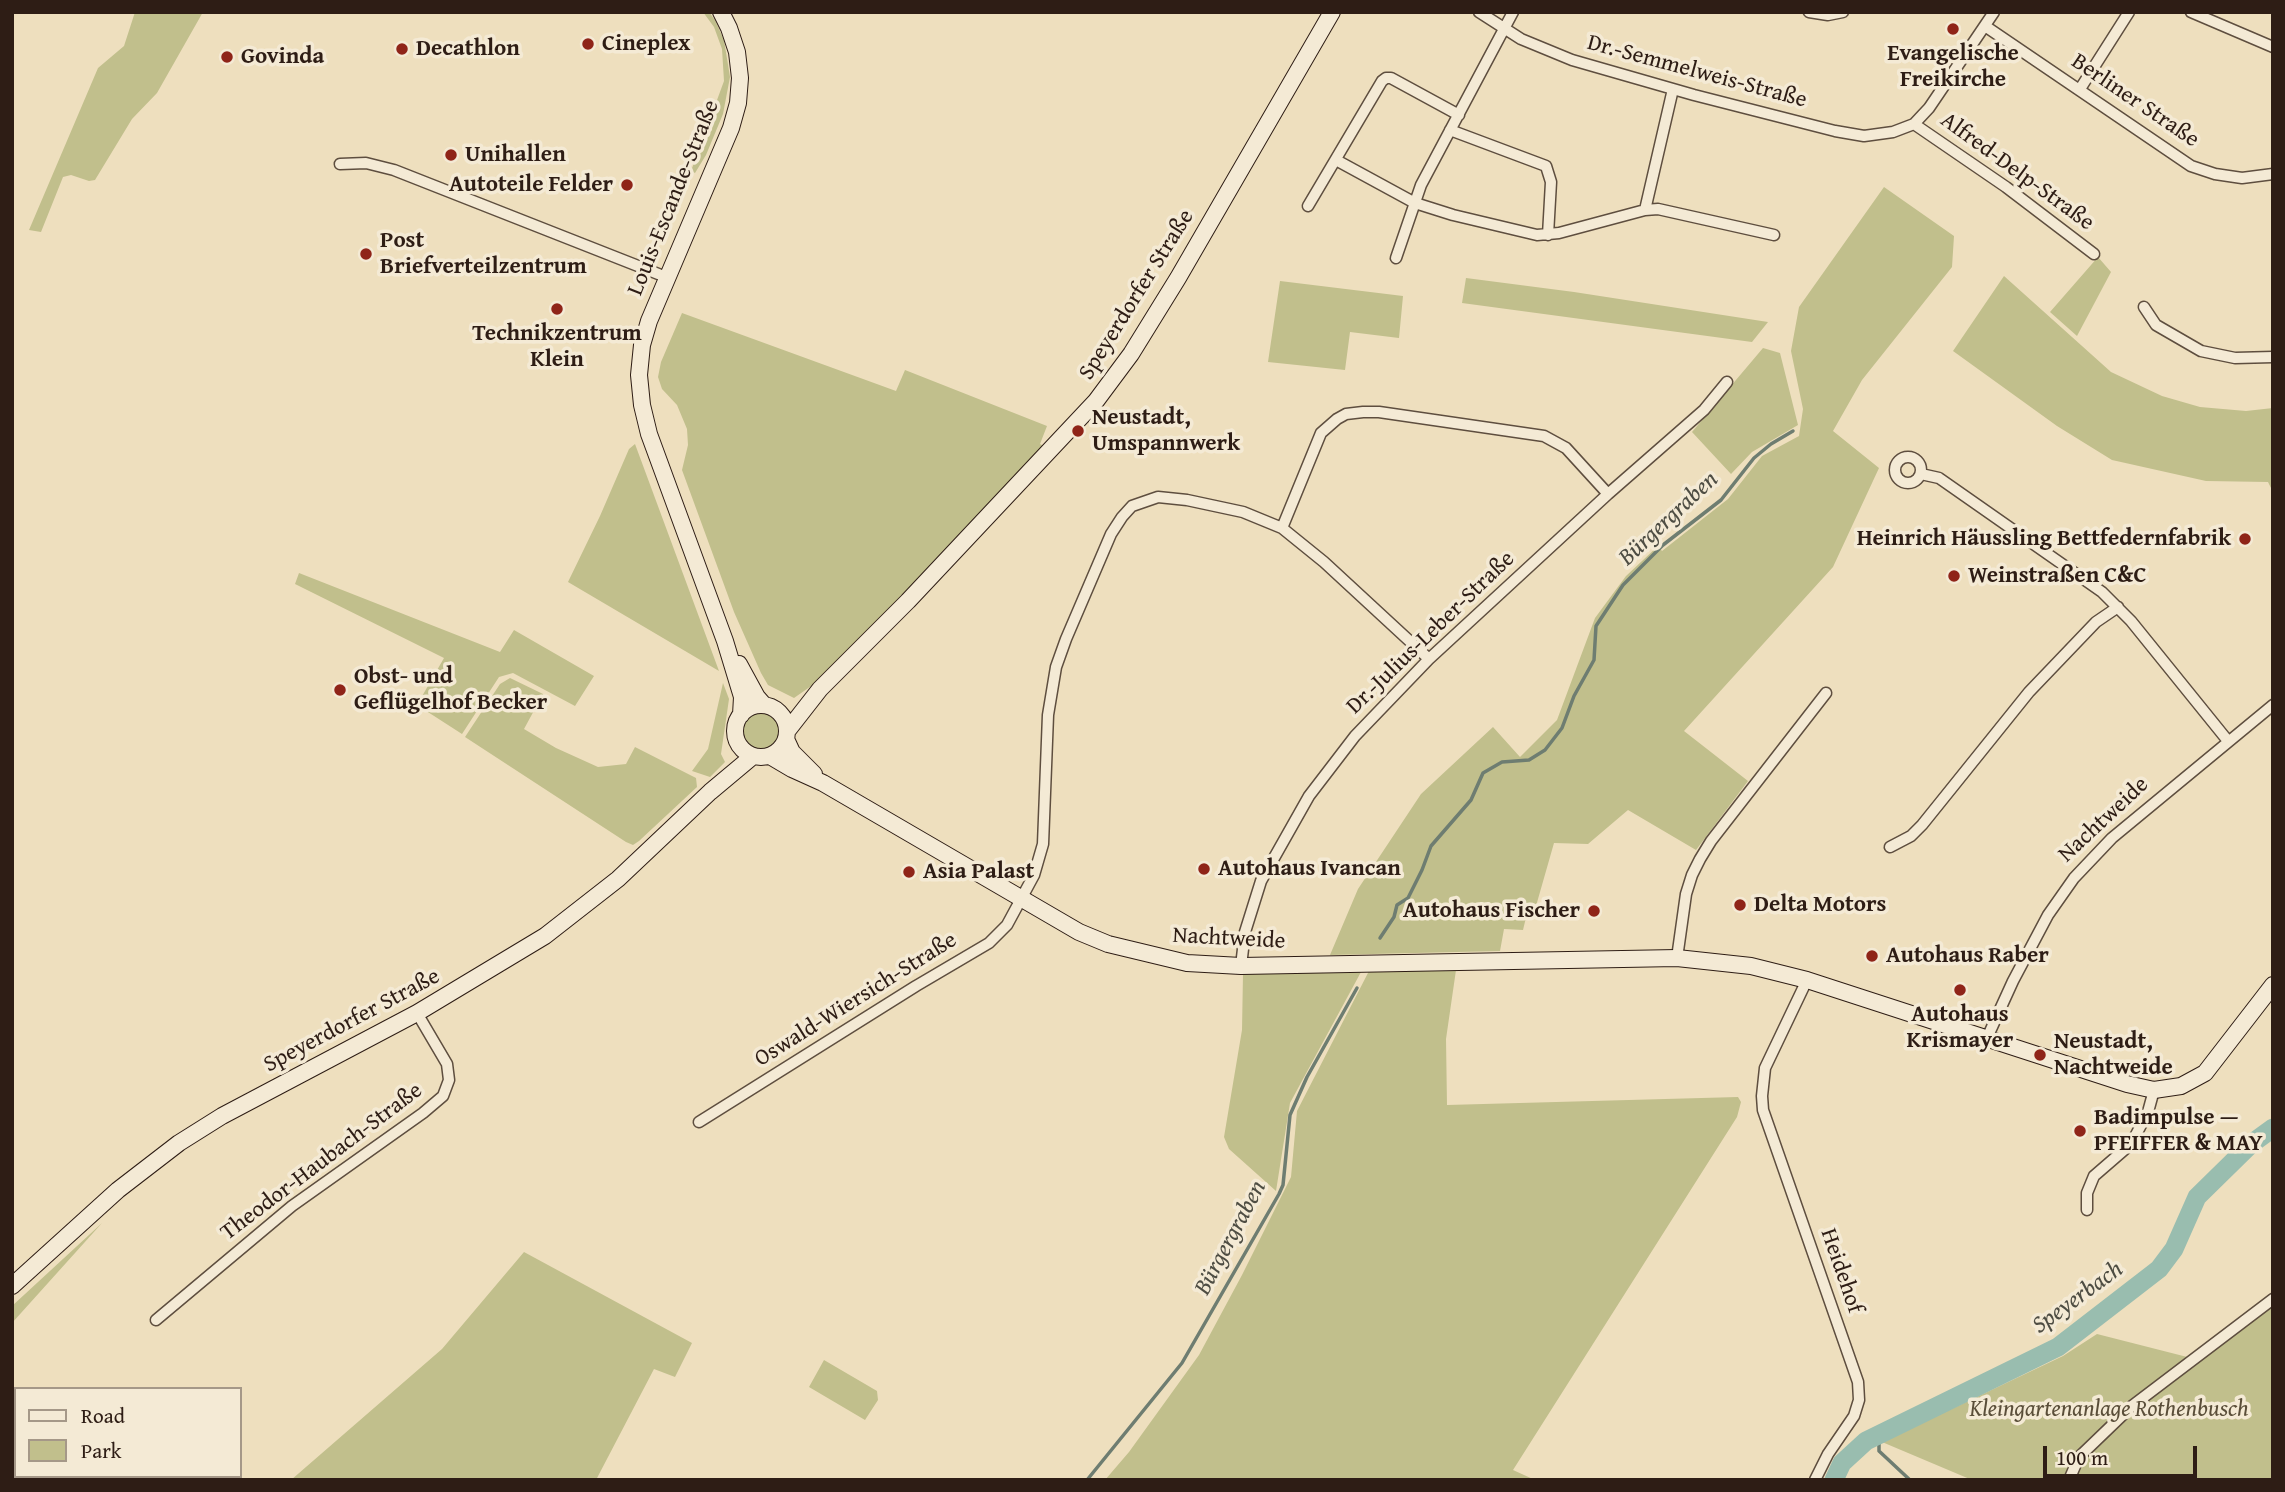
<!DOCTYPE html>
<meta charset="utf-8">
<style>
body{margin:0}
#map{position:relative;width:2285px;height:1492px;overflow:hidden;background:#eedfbe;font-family:"Gentium Book Plus",serif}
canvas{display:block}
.frame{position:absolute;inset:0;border:14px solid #2e1d15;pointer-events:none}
.legend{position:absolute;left:14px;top:1387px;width:228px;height:91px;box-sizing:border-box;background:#f4ead5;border:2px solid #a59888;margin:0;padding:9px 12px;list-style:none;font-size:21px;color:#2e1d15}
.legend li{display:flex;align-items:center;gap:14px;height:35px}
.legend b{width:35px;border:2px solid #a59888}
.scale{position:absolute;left:2043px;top:1446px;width:154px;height:32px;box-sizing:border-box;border:4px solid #2e1d15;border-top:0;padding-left:9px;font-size:21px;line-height:24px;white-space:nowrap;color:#2e1d15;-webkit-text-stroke:5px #f4ead5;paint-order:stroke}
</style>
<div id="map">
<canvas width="2285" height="1492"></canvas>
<div class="frame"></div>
<ul class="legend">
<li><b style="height:9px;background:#f4ead5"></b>Road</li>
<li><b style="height:19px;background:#c1bf8c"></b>Park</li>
</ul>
<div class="scale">100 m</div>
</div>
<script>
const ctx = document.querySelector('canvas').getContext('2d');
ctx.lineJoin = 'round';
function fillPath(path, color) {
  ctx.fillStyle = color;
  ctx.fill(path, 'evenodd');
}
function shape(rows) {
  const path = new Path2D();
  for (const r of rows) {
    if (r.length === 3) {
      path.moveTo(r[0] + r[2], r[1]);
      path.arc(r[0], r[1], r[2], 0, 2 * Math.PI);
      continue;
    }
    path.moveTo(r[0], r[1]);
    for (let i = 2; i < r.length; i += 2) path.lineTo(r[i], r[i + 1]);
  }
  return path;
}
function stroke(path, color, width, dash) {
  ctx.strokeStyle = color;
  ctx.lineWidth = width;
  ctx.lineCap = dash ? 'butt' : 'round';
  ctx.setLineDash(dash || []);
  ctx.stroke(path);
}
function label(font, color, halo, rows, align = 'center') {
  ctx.font = font + ' "Gentium Book Plus",serif';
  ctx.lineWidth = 7;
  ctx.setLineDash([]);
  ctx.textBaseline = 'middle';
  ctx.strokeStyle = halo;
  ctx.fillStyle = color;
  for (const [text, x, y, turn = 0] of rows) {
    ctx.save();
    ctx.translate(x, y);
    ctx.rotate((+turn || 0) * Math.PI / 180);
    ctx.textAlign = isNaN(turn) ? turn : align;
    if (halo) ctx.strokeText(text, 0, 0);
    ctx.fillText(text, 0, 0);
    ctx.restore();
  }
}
fillPath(shape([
 [135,12,203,12,157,93,132,119,95,180,89,181,71,175,63,177,41,232,29,230,98,68,124,46],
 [703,12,709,12,715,20,724,40,730,77,723,114,706,155,695,173,691,171,724,81,722,49,714,27],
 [1884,187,1954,236,1952,267,1862,380,1833,431,1879,468,1833,567,1684,731,1748,781,1696,850,1628,810,1588,844,1554,843,1536,906,1529,905,1523,930,1504,929,1500,951,1330,955,1358,889,1421,794,1493,727,1520,757,1557,720,1595,618,1626,576,1658,546,1662,551,1728,499,1762,456,1799,436,1803,409,1791,351,1799,307],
 [2098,257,2111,272,2077,336,2050,312],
 [2004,276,2111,372,2162,396,2200,407,2246,411,2273,408,2273,492,2268,482,2206,481,2112,460,2057,426,1953,351],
 [1466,278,1574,292,1768,322,1752,342,1462,303],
 [1280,281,1403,296,1399,338,1350,332,1345,370,1268,362],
 [682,313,896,391,905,370,1047,426,1040,444,1047,448,973,528,814,684,794,698,768,685,761,673,734,612,682,470,688,445,687,429,677,405,662,389,658,377,661,362],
 [1763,348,1780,353,1798,425,1752,452,1731,474,1692,432],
 [635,444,719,671,568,582,600,516,629,449],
 [299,573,500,652,514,630,594,676,575,706,513,673,499,677,462,734,417,705,444,658,295,584],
 [510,678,543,694,524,729,556,748,598,767,626,764,635,747,696,778,697,787,639,841,633,845,626,842,465,737,500,684],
 [723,683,729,699,721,754,725,762,710,777,692,771,708,749],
 [762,732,21],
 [1456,970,1446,1039,1447,1105,1738,1097,1741,1102,1737,1117,1513,1470,1535,1480,1105,1480,1129,1452,1199,1355,1242,1275,1291,1177,1297,1111,1369,971],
 [1361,972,1290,1103,1276,1191,1229,1149,1224,1137,1242,1030,1243,974],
 [102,1223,12,1323,12,1306],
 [524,1252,692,1343,675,1377,654,1369,596,1480,291,1480,442,1349],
 [2273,1304,2273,1480,1972,1480,1882,1442,2063,1356,2097,1334,2199,1360],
 [824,1360,877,1391,878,1400,865,1420,809,1387]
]), '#c1bf8c');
stroke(shape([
 [1380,938,1394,917,1397,905,1408,898,1422,870,1431,846,1471,800,1483,773,1502,762,1529,760,1545,750,1562,728,1574,696,1594,660,1596,626,1623,585,1663,545,1721,500,1754,458,1771,444,1793,431],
 [1879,1435,1879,1451,1910,1480],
 [1087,1480,1182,1363,1279,1194,1283,1185,1290,1115,1307,1077,1357,988]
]), '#6e7d71', 3.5);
stroke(shape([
 [1834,1480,1842,1463,1866,1441,2058,1347,2159,1269,2174,1249,2197,1197,2251,1144,2273,1128]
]), '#99bdaf', 19);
const street = shape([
 [1479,12,1521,39,1572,60,1694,95,1835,131,1864,136,1893,132,1914,124,1929,108,1994,12],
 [1809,12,1828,15,1843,12],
 [2191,12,2273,47],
 [1985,26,2191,166,2215,174,2242,178,2273,174],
 [2080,89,2129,12],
 [1914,124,2006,187,2094,254],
 [1450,130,1546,166,1551,182,1548,235],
 [1336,160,1415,203,1453,215,1537,235,1559,233,1645,210,1658,209,1774,235],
 [340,164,366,163,394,170,666,277],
 [1308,206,1382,81,1386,78,1391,78,1459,115],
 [1645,210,1673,89],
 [1396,258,1421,185,1513,12],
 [2144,307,2156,325,2201,351,2235,358,2273,357],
 [1908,470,13],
 [1921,474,1939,478,2102,592,2131,621,2228,741],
 [1282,528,1321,433,1337,419,1346,414,1363,412,1379,412,1544,436,1566,448,1608,494],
 [1890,847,1911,836,1922,825,2029,692,2096,622,2118,607],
 [1677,958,1686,894,1692,875,1700,859,1711,841,1826,693],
 [1241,966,1245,932,1261,881,1309,796,1355,736,1429,659,1608,494,1704,410,1727,382],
 [1807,980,1765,1068,1762,1096,1763,1110,1858,1382,1859,1400,1854,1416,1828,1454,1815,1480],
 [1987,1038,2013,981,2048,915,2074,878,2112,838,2273,705],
 [699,1122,916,986,989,943,1007,925,1034,875,1043,844,1048,715,1056,667,1066,639,1111,534,1122,517,1132,506,1158,497,1187,500,1243,512,1282,528,1324,562,1429,659],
 [2087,1210,2087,1193,2094,1176,2131,1144,2148,1112,2154,1090],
 [156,1320,292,1206,423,1113,443,1096,449,1080,447,1064,417,1013],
 [2069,1480,2079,1457,2132,1406,2273,1299]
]);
const secondary = shape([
 [721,12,729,28,737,52,740,78,738,103,731,128,649,321,642,345,639,375,642,405,649,434,725,641,742,697,741,715],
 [739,664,757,697,764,705],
 [761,731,26],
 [788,730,820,689,908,601,1096,401,1131,354,1178,278,1332,12],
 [786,739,792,752,814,774],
 [770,756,792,769,823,783,1079,932,1108,944,1187,963,1241,966,1677,958,1751,966,1807,980,2127,1084,2154,1090,2181,1086,2205,1073,2273,985],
 [12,1286,118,1190,179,1143,222,1116,417,1013,545,936,618,879,710,792,753,756]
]);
stroke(street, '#5e4e3f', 13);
stroke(secondary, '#2e1d15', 18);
stroke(street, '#f4ead5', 10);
stroke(secondary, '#f4ead5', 16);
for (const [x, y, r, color] of [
 [1953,29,7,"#8f2418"],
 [588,44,7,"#8f2418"],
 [402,49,7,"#8f2418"],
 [227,57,7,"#8f2418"],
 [451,155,7,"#8f2418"],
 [627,185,7,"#8f2418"],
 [366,254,7,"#8f2418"],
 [557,309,7,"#8f2418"],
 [1078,431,7,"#8f2418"],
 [2245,539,7,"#8f2418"],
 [1954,576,7,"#8f2418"],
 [340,690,7,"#8f2418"],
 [1204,869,7,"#8f2418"],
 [909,872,7,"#8f2418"],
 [1740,905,7,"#8f2418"],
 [1594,911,7,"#8f2418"],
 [1872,956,7,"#8f2418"],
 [1960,990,7,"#8f2418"],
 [2040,1055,7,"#8f2418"],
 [2080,1131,7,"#8f2418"]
]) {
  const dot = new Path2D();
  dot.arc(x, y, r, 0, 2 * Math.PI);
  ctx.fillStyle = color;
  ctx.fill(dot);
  stroke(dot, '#f4ead5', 2.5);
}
label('bold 23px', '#2e1d15', '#f4ead5', [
 ["Cineplex",602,44],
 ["Decathlon",416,49],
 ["Evangelische",1953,54,"center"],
 ["Freikirche",1953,80,"center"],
 ["Govinda",241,57],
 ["Unihallen",465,155],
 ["Autoteile Felder",613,185,"right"],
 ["Post",380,241],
 ["Briefverteilzentrum",380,267],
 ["Technikzentrum",557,334,"center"],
 ["Klein",557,360,"center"],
 ["Neustadt,",1092,418],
 ["Umspannwerk",1092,444],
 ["Heinrich Häussling Bettfedernfabrik",2231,539,"right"],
 ["Weinstraßen C&C",1968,576],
 ["Obst- und",354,677],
 ["Geflügelhof Becker",354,703],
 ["Autohaus Ivancan",1218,869],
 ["Asia Palast",923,872],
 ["Delta Motors",1754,905],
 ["Autohaus Fischer",1580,911,"right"],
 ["Autohaus Raber",1886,956],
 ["Autohaus",1960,1015,"center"],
 ["Krismayer",1960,1041,"center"],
 ["Neustadt,",2054,1042],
 ["Nachtweide",2054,1068],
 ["Badimpulse —",2094,1118],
 ["PFEIFFER & MAY",2094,1144]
], 'left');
label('23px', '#2e1d15', '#f4ead5', [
 ["Dr.-Semmelweis-Straße",1697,72,15],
 ["Berliner Straße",2135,101,34],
 ["Alfred-Delp-Straße",2017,172,36],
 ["Louis-Escande-Straße",674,198,-68],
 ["Speyerdorfer Straße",1137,295,-58],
 ["Dr.-Julius-Leber-Straße",1431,633,-44],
 ["Nachtweide",2104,820,-43],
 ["Nachtweide",1229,939,3],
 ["Oswald-Wiersich-Straße",856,1000,-32],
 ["Speyerdorfer Straße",352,1021,-28],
 ["Theodor-Haubach-Straße",322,1162,-37],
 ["Heidehof",1841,1271,71]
]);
label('italic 23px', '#5a4e39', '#f4ead5', [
 ["Kleingartenanlage Rothenbusch",2109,1410]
]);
label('italic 24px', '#4e4d43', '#f4ead5', [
 ["Bürgergraben",1669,519,-43],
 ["Bürgergraben",1231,1238,-62],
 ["Speyerbach",2078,1298,-36]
]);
</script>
